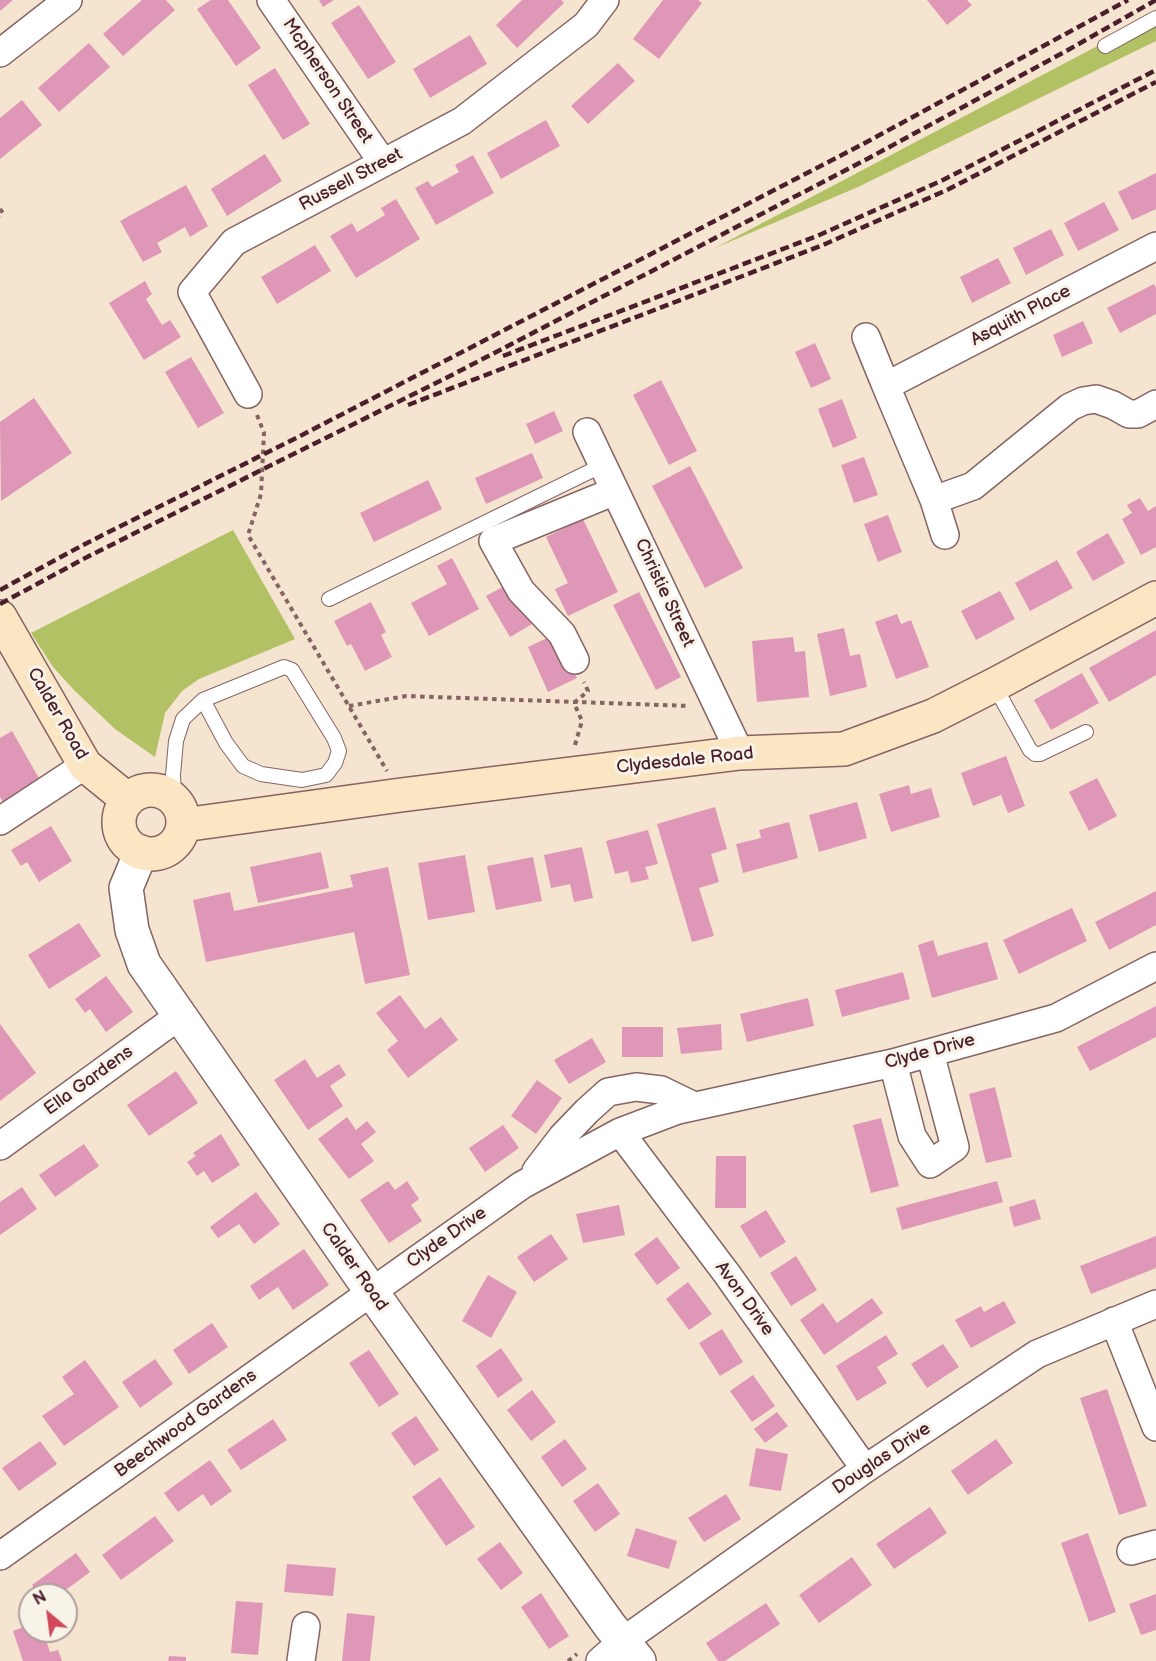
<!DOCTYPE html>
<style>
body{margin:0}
#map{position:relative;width:1156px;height:1661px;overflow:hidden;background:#f5e4cf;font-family:"Balsamiq Sans",sans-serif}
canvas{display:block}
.north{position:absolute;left:18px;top:1583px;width:60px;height:60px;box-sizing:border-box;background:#f7f3e8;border:2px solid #b29e9c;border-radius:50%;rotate:331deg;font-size:16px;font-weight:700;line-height:24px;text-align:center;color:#4a1f2b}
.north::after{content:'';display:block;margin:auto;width:21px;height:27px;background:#d1495b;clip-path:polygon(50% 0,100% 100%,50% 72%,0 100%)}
</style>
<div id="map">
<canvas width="1156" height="1661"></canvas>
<div class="north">N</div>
</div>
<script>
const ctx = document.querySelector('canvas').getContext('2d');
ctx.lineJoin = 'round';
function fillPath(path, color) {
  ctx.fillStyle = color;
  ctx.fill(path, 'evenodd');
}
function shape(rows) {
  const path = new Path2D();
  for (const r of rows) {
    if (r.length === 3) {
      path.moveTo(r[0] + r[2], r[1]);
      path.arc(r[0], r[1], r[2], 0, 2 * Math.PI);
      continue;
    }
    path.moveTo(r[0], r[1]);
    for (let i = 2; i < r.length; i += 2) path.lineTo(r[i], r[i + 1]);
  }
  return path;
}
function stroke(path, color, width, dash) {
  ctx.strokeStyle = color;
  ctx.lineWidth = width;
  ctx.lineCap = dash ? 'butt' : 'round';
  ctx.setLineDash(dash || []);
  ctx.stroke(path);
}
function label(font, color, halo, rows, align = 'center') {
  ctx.font = font + ' "Balsamiq Sans",sans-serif';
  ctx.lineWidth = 6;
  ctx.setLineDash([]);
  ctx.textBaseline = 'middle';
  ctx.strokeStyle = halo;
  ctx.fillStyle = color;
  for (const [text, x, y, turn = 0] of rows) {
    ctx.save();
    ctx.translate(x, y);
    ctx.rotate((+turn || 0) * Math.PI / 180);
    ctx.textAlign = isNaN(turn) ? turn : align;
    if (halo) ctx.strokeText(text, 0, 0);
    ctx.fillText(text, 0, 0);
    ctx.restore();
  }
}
fillPath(shape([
 [1156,15,1156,41,858,187,715,248],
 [233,530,295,639,199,679,182,691,165,713,155,757,115,729,74,690,53,667,31,633]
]), '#b2c164');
fillPath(shape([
 [0,0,13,0,0,11],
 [142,0,166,0,175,10,123,56,103,34],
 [211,0,228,0,261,48,236,66,197,9],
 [319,0,334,0,323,7],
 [522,0,561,0,564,3,517,48,496,25],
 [663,0,698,0,702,3,659,59,633,39],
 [927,0,967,0,972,5,947,25],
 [359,5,396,62,368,79,331,23],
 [470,35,487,64,430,98,413,69],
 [89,43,110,67,59,112,38,88],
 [618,63,635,81,588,124,571,106],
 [275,68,310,124,283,140,248,85],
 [22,100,42,125,0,159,0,118],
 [546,120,560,146,501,179,487,153],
 [265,154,282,181,227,216,211,189],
 [473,155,494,193,436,225,415,188,428,181,432,187,459,172,455,165],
 [1156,173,1156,209,1132,220,1118,192],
 [186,185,208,226,190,237,185,227,157,243,162,252,143,262,120,221],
 [396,199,420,239,356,278,330,236,352,223,357,232,385,215,381,208],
 [1104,202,1119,230,1078,251,1064,223],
 [1051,229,1064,255,1026,275,1013,248],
 [315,245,331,271,277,304,261,277],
 [998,258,1011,283,972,303,960,277],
 [145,281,152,294,146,299,162,325,170,320,181,337,144,360,109,303],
 [1154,284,1156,288,1156,314,1120,333,1107,308],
 [1083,321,1093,343,1062,357,1053,335],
 [815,343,831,379,811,388,795,352],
 [191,357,224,413,198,428,165,372],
 [661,380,697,451,669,465,633,395],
 [34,398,72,453,1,501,0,422],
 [842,399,857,438,833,448,818,409],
 [554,411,563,431,535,444,526,424],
 [532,453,543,478,486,504,475,478],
 [864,457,878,495,854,503,841,465],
 [690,466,743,568,705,588,652,486],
 [428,480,442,509,374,542,360,513],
 [1140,498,1148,511,1156,506,1156,547,1141,555,1122,519,1132,513,1127,505],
 [888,515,902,552,878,562,864,524],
 [583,519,618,592,568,616,555,589,568,583,546,537],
 [1108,533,1125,563,1093,581,1076,552],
 [452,558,479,609,429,636,411,603,447,584,437,566],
 [1057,560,1073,588,1030,611,1015,583],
 [508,584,532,624,510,637,486,596],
 [1000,591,1015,619,976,640,961,611],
 [639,592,681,677,656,690,613,605],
 [371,602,386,632,381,635,392,657,365,671,351,644,347,646,334,621],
 [897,614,901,624,911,620,929,667,896,679,875,622],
 [844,628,850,656,860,654,867,687,830,696,817,634],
 [1156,630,1156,675,1109,702,1089,668],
 [556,634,577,678,548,692,528,647],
 [793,637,795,652,805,651,809,697,757,702,752,641],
 [1082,673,1099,703,1051,730,1034,700],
 [12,731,40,780,3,802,0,797,0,738],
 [1006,756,1025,806,1008,813,1001,795,973,806,961,773],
 [1097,778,1117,816,1089,831,1069,792],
 [909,785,911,794,931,788,940,817,891,832,879,794],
 [857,802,867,838,819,852,809,815],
 [715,807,727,849,711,854,719,882,699,888,714,936,692,942,657,824],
 [789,822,798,858,743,873,736,844,761,838,759,830],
 [51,826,72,861,39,882,27,862,21,866,11,850],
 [648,830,658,864,645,867,649,879,631,883,628,871,615,874,606,841],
 [582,847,593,898,574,902,570,884,551,888,544,855],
 [321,852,329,888,258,903,250,867],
 [465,855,475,912,428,920,418,863],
 [533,857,542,901,496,910,487,866],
 [388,867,410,975,365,984,354,932,206,962,193,900,230,892,234,911,353,887,350,875],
 [1156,891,1156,925,1109,950,1095,922],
 [1072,908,1087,941,1019,974,1003,940],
 [79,923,101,956,49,989,28,955],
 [933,940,938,956,987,942,998,979,932,998,918,945],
 [903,972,910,999,842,1017,835,990],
 [106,976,133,1012,106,1032,90,1009,85,1013,75,999],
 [400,995,425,1029,441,1017,458,1040,408,1078,387,1050,398,1041,376,1013],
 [808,998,814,1026,747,1042,740,1014],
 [1156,1006,1156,1037,1090,1071,1077,1047],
 [0,1024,36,1073,0,1101],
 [721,1024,722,1050,681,1054,677,1028],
 [622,1027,663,1027,663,1057,622,1057],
 [592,1038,606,1062,569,1084,554,1060],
 [305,1059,317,1078,339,1064,346,1075,330,1086,343,1106,308,1130,274,1080],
 [176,1071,198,1103,149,1136,127,1105],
 [537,1080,562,1098,536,1134,511,1116],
 [995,1087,1012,1157,986,1163,969,1094],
 [347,1117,356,1130,367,1121,376,1132,361,1144,374,1161,349,1179,318,1139],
 [881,1118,899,1186,871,1193,853,1125],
 [503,1125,519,1148,485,1172,469,1148],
 [221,1134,240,1165,212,1183,204,1171,197,1176,187,1162,196,1156,193,1153],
 [84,1144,99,1166,55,1197,39,1175],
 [716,1156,746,1156,746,1208,715,1208],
 [388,1181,395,1190,407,1181,419,1199,411,1205,422,1221,389,1243,360,1200],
 [997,1181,1003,1202,902,1230,896,1208],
 [22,1187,37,1209,0,1235,0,1202],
 [256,1192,280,1224,254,1244,239,1224,218,1238,210,1227],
 [1035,1199,1041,1219,1014,1227,1009,1207],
 [619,1205,625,1235,583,1243,576,1214],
 [766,1210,786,1242,760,1258,740,1226],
 [551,1234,568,1259,534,1282,517,1257],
 [1156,1236,1156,1268,1091,1294,1080,1266],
 [657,1237,680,1268,657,1285,634,1254],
 [304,1249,329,1285,293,1310,278,1287,259,1300,250,1286],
 [796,1256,817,1290,791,1306,770,1273],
 [488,1275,517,1292,491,1338,462,1321],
 [688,1282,712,1314,689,1330,666,1299],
 [872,1298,883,1313,824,1355,800,1320,823,1303,837,1323],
 [1004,1301,1016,1323,971,1348,955,1320,981,1306,984,1312],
 [212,1323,228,1347,189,1374,173,1350],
 [722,1329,743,1362,720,1376,699,1343],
 [886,1335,898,1354,877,1367,887,1383,857,1401,836,1366],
 [943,1344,959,1367,927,1388,911,1364],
 [501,1348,523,1380,498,1398,476,1366],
 [369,1350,399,1394,379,1407,349,1363],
 [155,1359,173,1384,140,1408,122,1382],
 [85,1360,119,1407,64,1446,42,1416,74,1394,62,1377],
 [753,1375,775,1406,752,1422,730,1391],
 [1107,1389,1147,1506,1119,1515,1080,1398],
 [532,1390,556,1422,531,1441,507,1410],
 [777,1412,788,1426,765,1443,754,1429],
 [416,1416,439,1450,414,1466,391,1433],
 [273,1419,287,1440,241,1470,227,1450],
 [565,1439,587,1469,562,1487,541,1457],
 [996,1439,1013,1463,968,1495,951,1471],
 [40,1441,57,1464,19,1491,2,1468],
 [756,1448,788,1454,781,1491,749,1486],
 [210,1460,232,1491,211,1506,203,1494,178,1512,164,1493],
 [440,1477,475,1527,446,1546,412,1497],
 [598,1483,620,1514,595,1532,573,1501],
 [726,1494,741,1519,704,1542,688,1518],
 [930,1507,947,1533,894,1569,876,1544],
 [155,1516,174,1541,121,1580,102,1555],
 [636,1528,677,1541,669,1569,627,1556],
 [1088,1533,1116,1612,1089,1622,1061,1543],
 [500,1542,523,1573,501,1590,477,1559],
 [76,1553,90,1572,59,1595,39,1595,32,1585],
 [852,1557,872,1585,819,1623,799,1595],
 [287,1564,336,1568,333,1596,284,1592],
 [541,1593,569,1636,549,1649,521,1607],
 [1156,1594,1156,1630,1141,1635,1129,1604],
 [236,1601,263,1603,258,1655,231,1653],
 [766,1603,780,1624,725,1661,718,1661,706,1643],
 [347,1613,375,1616,370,1661,342,1661],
 [30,1625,30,1631,43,1631,50,1652,58,1650,62,1661,23,1661,13,1631],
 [169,1656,186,1657,186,1661,168,1661]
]), '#df97b7');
const service = shape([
 [1105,46,1156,18],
 [329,599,603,465],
 [994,685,1030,750,1035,754,1040,754,1086,732],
 [174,799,173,775,176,741,183,719,203,700,284,667,292,670,334,738,339,751,335,763,326,775,302,780,261,774,243,766,226,743,203,700]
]);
const minor = shape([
 [271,0,383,163],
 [0,53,68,0],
 [1156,246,886,386,934,500,973,486,1070,407,1083,401,1096,399,1113,405,1129,414,1138,414,1156,404],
 [866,337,886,386],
 [248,394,192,292,234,242,462,121,586,25,605,0],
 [587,432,740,753],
 [934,500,945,535],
 [575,660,562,634,521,591,493,541,615,491],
 [0,821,85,765],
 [893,1063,912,1136,930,1164,955,1147,930,1053],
 [620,1132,727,1274,865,1469],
 [0,1146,179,1016],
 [536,1171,562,1137,587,1111,608,1092,636,1087,661,1090,694,1106],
 [1114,1321,1156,1427],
 [1131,1551,1156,1544],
 [0,1556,522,1185,620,1132,678,1110,893,1063,1056,1018,1156,966],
 [301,1661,306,1626],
 [600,1661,623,1641,865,1469,1037,1354,1156,1304]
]);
const tertiary = shape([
 [141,852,126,888,132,930,144,964,371,1291,610,1626,639,1661]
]);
const secondary = shape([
 [0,617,85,765,128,800],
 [151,822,32],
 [183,825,401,795,740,753,844,749,933,716,994,685,1156,598]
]);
stroke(service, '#866464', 16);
stroke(minor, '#866464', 30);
stroke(tertiary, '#866464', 36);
stroke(secondary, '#866464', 36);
stroke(shape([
 [0,209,3,213,0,216],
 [257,415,264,433,261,494,248,535,387,771],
 [349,706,406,696,690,706],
 [575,745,582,721,574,703,588,691,584,682],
 [568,1661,577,1654]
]), '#866464', 4, [4.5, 4.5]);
stroke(service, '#fff', 14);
stroke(minor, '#fff', 27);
stroke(tertiary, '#fff', 33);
stroke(secondary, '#fbe6c4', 33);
stroke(shape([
 [503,356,817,236,943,180,1156,70],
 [408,405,823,245,949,189,1156,82],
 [0,590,83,545,304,434,863,144,1128,0],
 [0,604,89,556,450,376,869,158,1068,50,1156,0]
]), '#4a1f2b', 4.5, [9, 4.5]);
label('18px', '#4a1f2b', '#f7f3e8', [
 ["Mcpherson Street",327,81,56],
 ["Russell Street",351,180,-28],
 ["Asquith Place",1021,316,-28],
 ["Christie Street",664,593,65],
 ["Calder Road",57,714,60],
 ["Clydesdale Road",685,761,-6],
 ["Clyde Drive",930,1052,-15],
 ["Ella Gardens",89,1081,-36],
 ["Clyde Drive",447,1238,-35],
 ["Calder Road",354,1267,55],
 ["Avon Drive",744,1299,54],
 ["Beechwood Gardens",186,1424,-36],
 ["Douglas Drive",882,1459,-34]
]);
</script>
